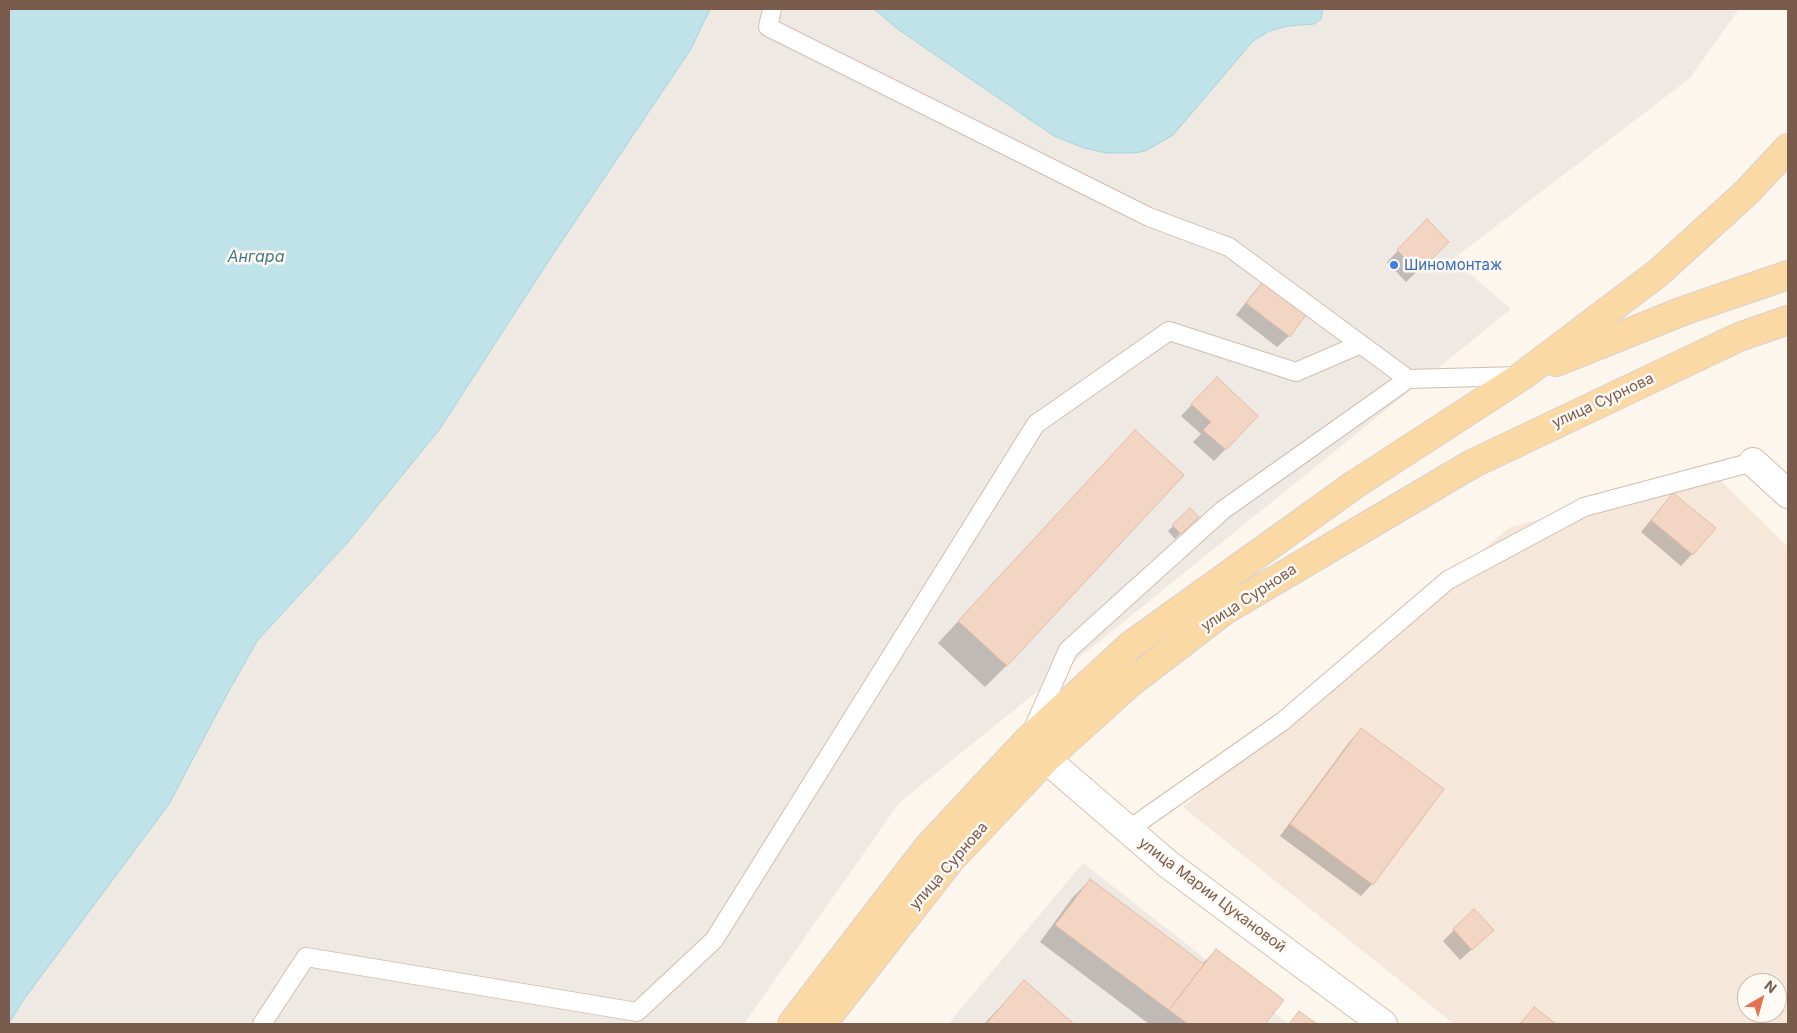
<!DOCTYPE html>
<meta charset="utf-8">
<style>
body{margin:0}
#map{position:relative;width:1797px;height:1033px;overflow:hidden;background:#fdf6ec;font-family:Inter,sans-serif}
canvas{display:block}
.frame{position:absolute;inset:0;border:10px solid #7a5c4d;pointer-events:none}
.north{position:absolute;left:1737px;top:973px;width:50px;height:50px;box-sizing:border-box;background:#fffaf3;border:1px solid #cabbb1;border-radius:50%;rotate:38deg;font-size:14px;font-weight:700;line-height:20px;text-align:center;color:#7a5c4d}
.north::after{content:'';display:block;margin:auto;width:18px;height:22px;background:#e76f51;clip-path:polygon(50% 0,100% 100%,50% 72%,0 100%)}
</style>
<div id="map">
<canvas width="1797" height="1033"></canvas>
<div class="frame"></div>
<div class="north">N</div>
</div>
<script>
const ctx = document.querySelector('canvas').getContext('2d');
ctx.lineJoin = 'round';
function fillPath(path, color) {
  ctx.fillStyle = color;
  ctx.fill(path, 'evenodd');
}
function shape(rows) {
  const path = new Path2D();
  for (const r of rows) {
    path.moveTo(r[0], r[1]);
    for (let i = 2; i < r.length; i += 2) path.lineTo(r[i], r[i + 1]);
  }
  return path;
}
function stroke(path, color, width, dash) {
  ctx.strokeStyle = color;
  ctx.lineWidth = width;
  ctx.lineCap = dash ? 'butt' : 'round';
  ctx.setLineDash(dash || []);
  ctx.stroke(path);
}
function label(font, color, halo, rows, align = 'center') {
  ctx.font = font + ' Inter,sans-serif';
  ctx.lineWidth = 5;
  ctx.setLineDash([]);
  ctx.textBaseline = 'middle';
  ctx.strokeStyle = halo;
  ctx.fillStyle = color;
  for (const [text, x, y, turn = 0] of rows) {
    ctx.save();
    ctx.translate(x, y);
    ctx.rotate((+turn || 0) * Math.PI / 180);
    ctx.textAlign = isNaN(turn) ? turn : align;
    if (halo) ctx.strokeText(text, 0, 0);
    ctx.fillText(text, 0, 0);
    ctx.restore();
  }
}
fillPath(shape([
 [1714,474,1788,547,1788,1024,1454,1024,1183,807,1510,527],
 [1747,983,1777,983,1777,1013,1747,1013]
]), '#f5e8da');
fillPath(shape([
 [710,9,874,9,899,30,1054,136,1106,153,1134,153,1145,151,1253,41,1269,31,1288,26,1310,25,1321,19,1323,9,1739,9,1689,79,1453,259,1511,309,899,803,744,1024,9,1024,24,999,226,696,257,641,348,542,439,430,553,254,691,49],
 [1083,863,1289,1024,948,1024]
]), '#efe9e4');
const water = shape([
 [9,9,710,9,691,49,553,254,439,430,348,542,257,641,226,696,169,804,24,999,9,1023,9,9],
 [874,9,1323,9,1321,19,1314,24,1288,26,1269,31,1253,41,1173,135,1145,151,1134,153,1106,153,1084,148,1054,136,899,30,874,9]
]);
fillPath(water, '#bfe3e8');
stroke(water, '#a5d3da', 1);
fillPath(shape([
 [1427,221,1448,242,1406,282,1387,262],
 [1265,280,1289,336,1277,347,1236,315,1254,292],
 [1206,390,1256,417,1214,461,1193,442,1201,434,1181,416],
 [1135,431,1007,665,985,687,938,643],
 [1662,506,1692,554,1681,566,1641,532],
 [1190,510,1197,517,1175,539,1168,531],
 [1362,729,1442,789,1372,884,1361,896,1280,836,1350,741],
 [1090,880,1202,964,1216,950,1282,1000,1264,1024,1149,1024,1040,942,1073,897],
 [1454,930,1481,941,1460,960,1443,941],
 [1024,982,1072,1024,984,1024],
 [1534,1009,1554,1024,1519,1024]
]), '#0003');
const building = shape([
 [1427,219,1449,242,1419,272,1397,250,1427,219],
 [1265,279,1308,312,1290,337,1246,303,1265,279],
 [1217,377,1258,416,1226,450,1203,430,1211,422,1191,404,1217,377],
 [1135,430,1184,475,1007,666,958,621,1135,430],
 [1673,493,1716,528,1693,555,1651,520,1673,493],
 [1190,508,1199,517,1181,534,1172,525,1190,508],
 [1361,728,1444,789,1373,885,1290,824,1361,728],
 [1090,879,1204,964,1169,1010,1055,925,1090,879],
 [1474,909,1494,930,1472,950,1453,929,1474,909],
 [1216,949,1284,1000,1265,1024,1188,1024,1169,1010,1216,949],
 [1024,980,1074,1024,986,1024,1024,980],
 [1534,1007,1556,1024,1520,1024,1534,1007],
 [1299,1011,1317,1024,1289,1024,1299,1011]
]);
fillPath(building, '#f3d5c3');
stroke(building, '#e6bba3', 1);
const lane = shape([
 [772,9,768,27,1149,217,1229,247,1408,379,1519,376],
 [1032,731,1068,650,1223,510,1408,379],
 [1128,830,1283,721,1448,580,1584,507,1753,462],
 [262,1024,306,957,637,1012,714,940,1036,424,1169,331,1296,372,1361,344]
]);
const street = shape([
 [1753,462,1788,494]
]);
const secondary = shape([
 [1046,759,1169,865,1383,1024]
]);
const primary = shape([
 [1556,362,1683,311,1788,275],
 [792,1024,929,846,1028,740,1131,645,1354,485,1522,376,1658,273,1747,192,1788,148],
 [822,1024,951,859,1046,759,1130,683,1225,610,1472,464,1739,337,1788,320]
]);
stroke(lane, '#d1beb0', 20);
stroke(street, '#d1beb0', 30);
stroke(secondary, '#d6c0b0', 30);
stroke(primary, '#dad1cd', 30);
stroke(lane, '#fff', 18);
stroke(street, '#fff', 28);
stroke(secondary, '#fff', 28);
stroke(primary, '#fbd9a5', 28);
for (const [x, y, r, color] of [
 [1394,265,5,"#3f7fe0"]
]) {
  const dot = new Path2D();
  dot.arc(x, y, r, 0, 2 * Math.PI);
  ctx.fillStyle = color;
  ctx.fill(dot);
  stroke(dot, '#fffaf3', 2);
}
label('15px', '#366cbe', '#fffaf3', [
 ["Шиномонтаж",1404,265]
], 'left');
label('15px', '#7a5c4d', '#fffaf3', [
 ["улица Сурнова",1603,401,-25],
 ["улица Сурнова",1249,598,-33],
 ["улица Сурнова",949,866,-49],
 ["улица Марии Цукановой",1212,895,37]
]);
label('italic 16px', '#437c86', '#fffaf3', [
 ["Ангара",256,257]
]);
</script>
